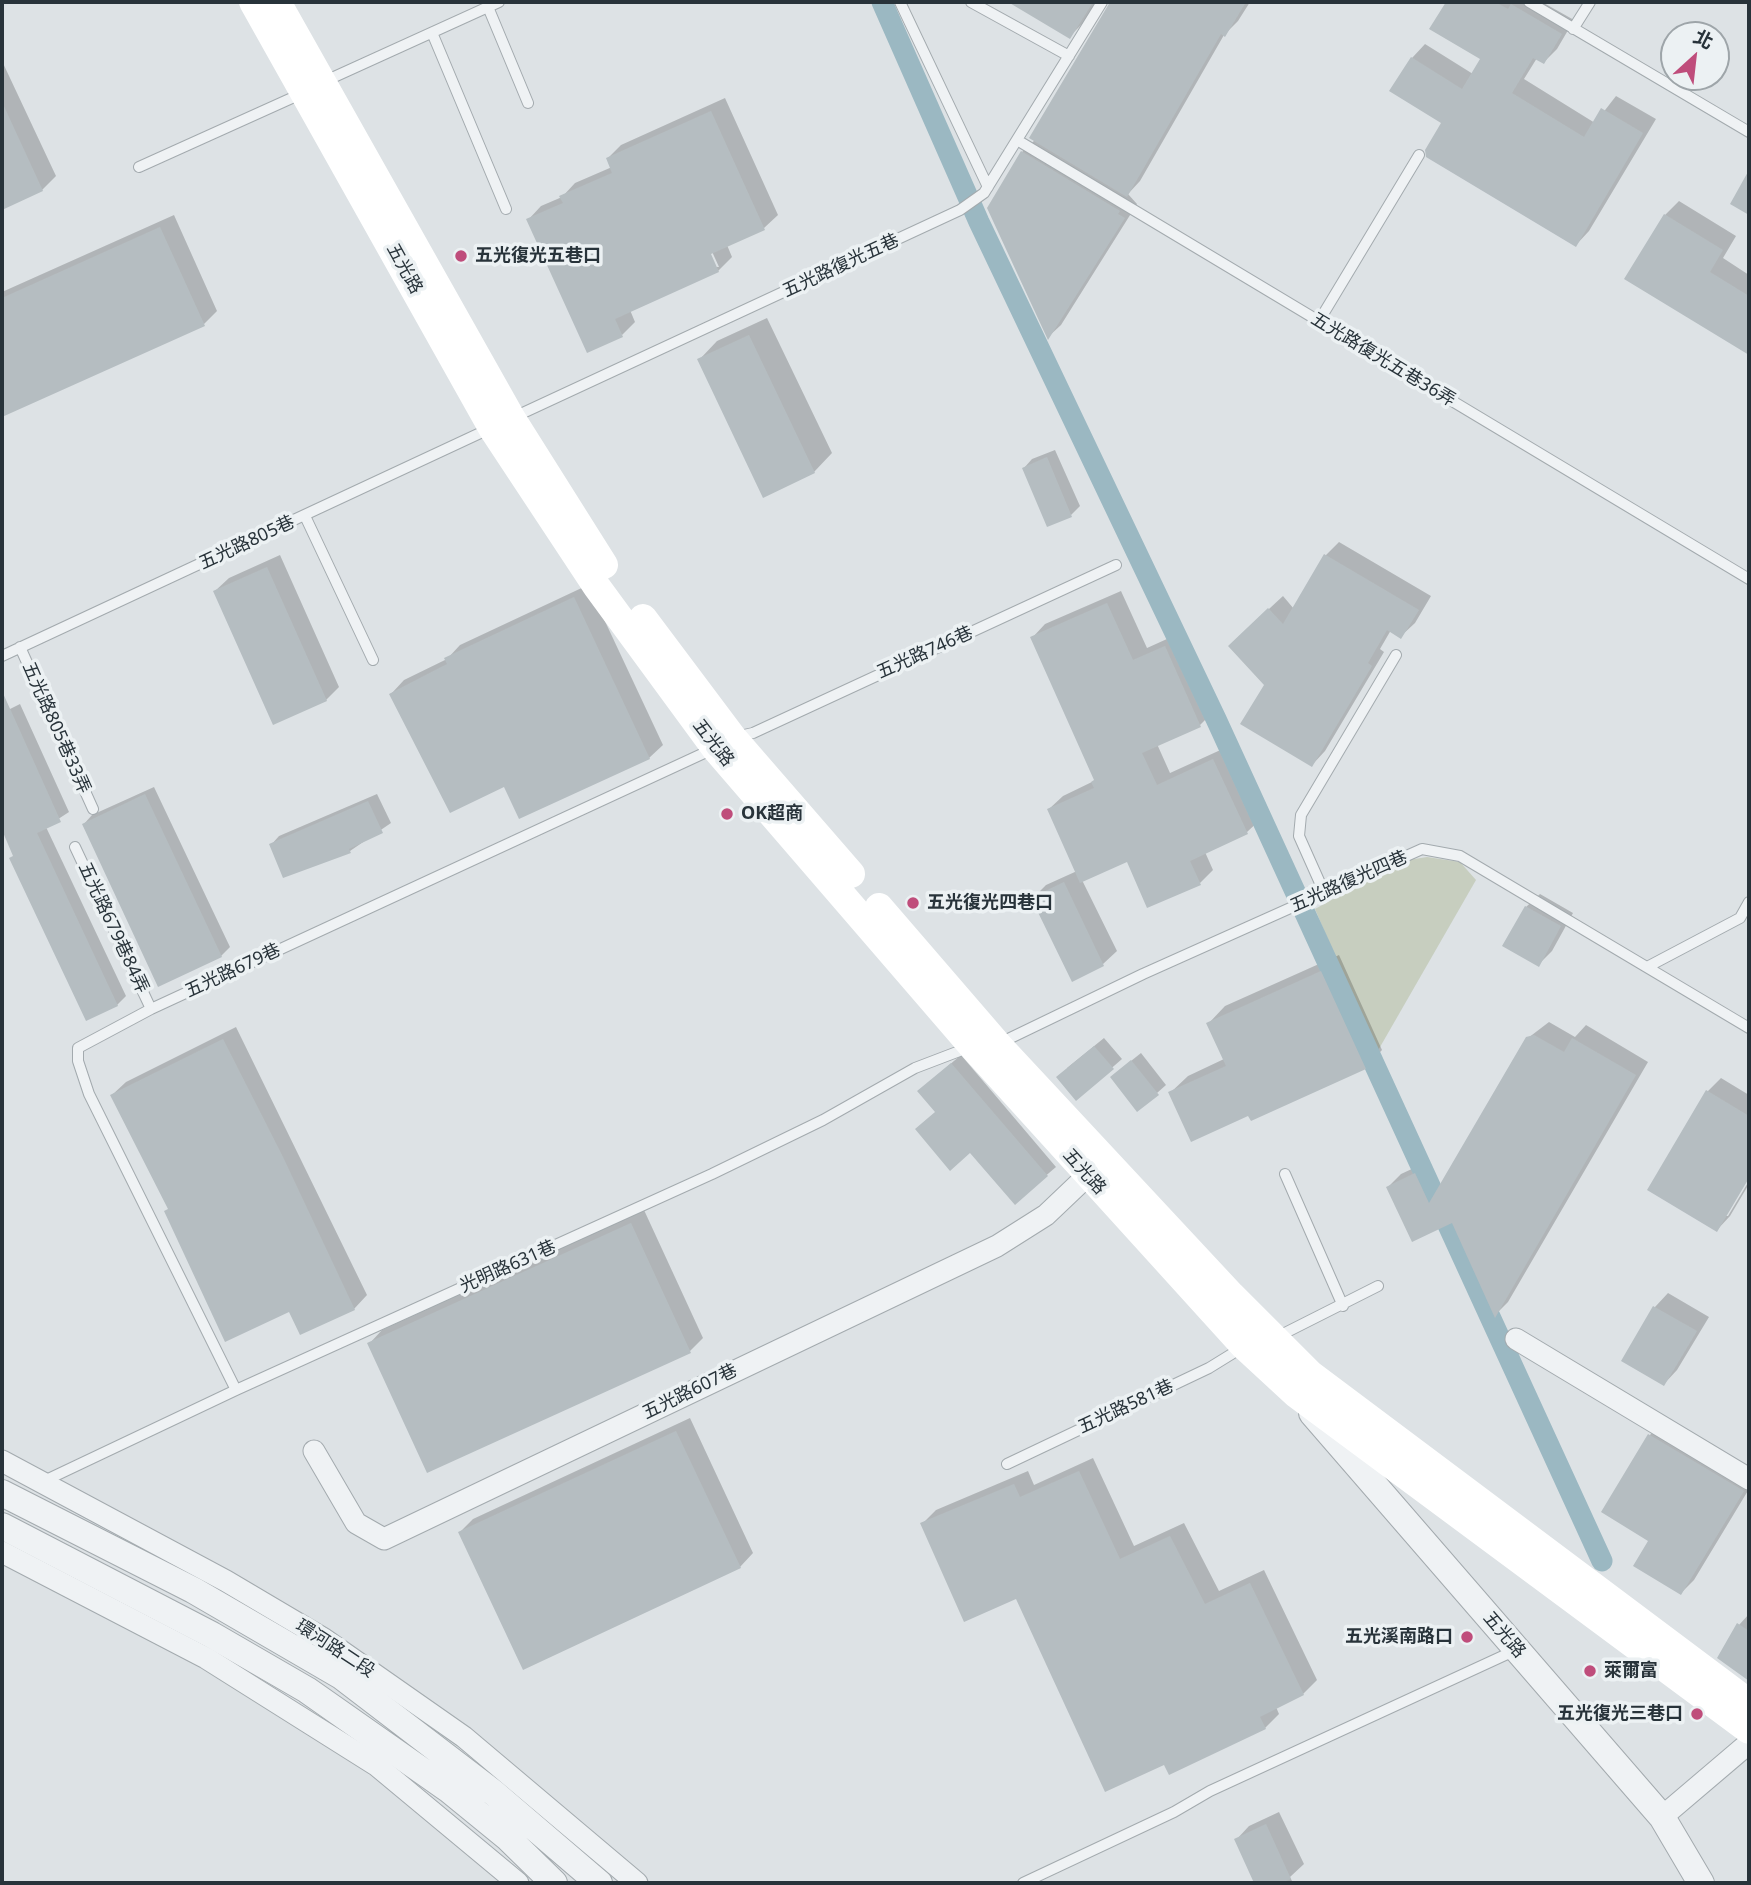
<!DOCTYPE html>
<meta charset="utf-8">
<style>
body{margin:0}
#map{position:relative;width:1751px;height:1885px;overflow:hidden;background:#dde2e5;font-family:"Noto Sans","Noto Sans TC",sans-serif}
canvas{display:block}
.frame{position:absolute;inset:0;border:4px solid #28333a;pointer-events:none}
.north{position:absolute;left:1660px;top:21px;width:70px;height:70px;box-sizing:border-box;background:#ecf1f3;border:2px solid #9ea5a9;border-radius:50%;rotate:27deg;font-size:19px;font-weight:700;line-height:28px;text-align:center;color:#28333a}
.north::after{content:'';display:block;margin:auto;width:24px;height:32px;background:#bf4d7b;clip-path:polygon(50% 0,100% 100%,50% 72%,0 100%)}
</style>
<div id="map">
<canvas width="1751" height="1885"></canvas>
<div class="frame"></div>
<div class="north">北</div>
</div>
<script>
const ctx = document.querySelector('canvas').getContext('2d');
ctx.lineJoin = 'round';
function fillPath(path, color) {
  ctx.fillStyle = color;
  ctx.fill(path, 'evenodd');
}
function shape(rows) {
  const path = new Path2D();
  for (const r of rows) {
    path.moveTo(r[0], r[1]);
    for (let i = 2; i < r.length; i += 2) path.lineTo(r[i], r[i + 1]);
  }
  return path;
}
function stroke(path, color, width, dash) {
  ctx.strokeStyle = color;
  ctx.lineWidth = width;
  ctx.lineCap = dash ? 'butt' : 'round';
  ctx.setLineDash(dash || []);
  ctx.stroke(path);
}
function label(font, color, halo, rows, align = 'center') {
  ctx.font = font + ' "Noto Sans","Noto Sans TC",sans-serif';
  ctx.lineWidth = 7;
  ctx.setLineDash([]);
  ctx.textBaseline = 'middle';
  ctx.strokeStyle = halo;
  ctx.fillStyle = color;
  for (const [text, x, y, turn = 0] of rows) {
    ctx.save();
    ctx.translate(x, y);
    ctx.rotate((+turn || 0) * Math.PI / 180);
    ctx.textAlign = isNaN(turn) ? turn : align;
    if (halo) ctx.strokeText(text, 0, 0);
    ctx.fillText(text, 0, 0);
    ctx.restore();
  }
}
fillPath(shape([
 [1427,857,1460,862,1476,880,1376,1054,1315,909,1402,861]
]), '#c7cebf');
fillPath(shape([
 [1012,2,1096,2,1083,23,1070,36],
 [1111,2,1250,2,1238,21,1224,35,1140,181,1128,194,1137,204,1061,325,1048,337,1022,152,1035,140],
 [1448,2,1542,2,1574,20,1557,49,1544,62,1537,58,1524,79,1595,123,1616,96,1656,119,1589,231,1576,245,1444,123,1412,58,1425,44,1473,74,1482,58,1432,28],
 [2,61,56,176,42,190,2,208],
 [725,98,778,215,764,228,727,245,732,257,718,271,630,310,635,322,622,335,528,220,541,206,562,197,575,183,612,167,608,158,621,145],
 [709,245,719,267,715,267,706,247],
 [1679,201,1736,236,1723,258,1749,275,1749,353,1626,278,1665,215],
 [174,215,217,311,204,324,2,415,2,292],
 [767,318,832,453,814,472,699,360,717,341],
 [1055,450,1080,506,1071,515,1024,468,1032,459],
 [1339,542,1431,596,1415,623,1401,636,1391,630,1380,649,1384,652,1325,751,1312,765,1266,684,1243,633,1283,596,1294,609,1326,555],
 [280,555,339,687,326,700,215,591,229,578],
 [588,585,663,745,649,758,505,784,391,694,404,680,447,659,460,645],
 [1121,591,1147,648,1178,634,1213,712,1200,725,1157,744,1170,773,1227,747,1261,819,1247,832,1205,852,1213,870,1200,883,1127,860,1082,880,1117,951,1103,964,1072,979,1033,898,1046,885,1077,871,1049,809,1063,796,1096,780,1032,638,1045,624],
 [20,704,69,812,46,827,126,996,117,1005,15,855,2,826,2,713],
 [154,787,230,947,221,956,84,824,92,815],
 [377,794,391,823,350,851,271,845,279,836],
 [1540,894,1573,913,1552,951,1538,965,1526,907],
 [1339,955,1382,1050,1365,1068,1249,1114,1170,1093,1188,1076,1224,1059,1208,1024,1225,1006],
 [1549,1022,1575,1037,1586,1025,1648,1062,1508,1302,1495,1315,1453,1221,1388,1187,1401,1174,1429,1161,1441,1186,1528,1038],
 [236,1027,367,1295,354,1309,290,1310,112,1095,126,1082],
 [1104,1038,1122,1059,1077,1098,1067,1068],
 [1141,1053,1166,1085,1157,1093,1121,1069],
 [961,1055,1056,1167,1015,1202,937,1111,928,1083],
 [1721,1078,1749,1095,1749,1174,1724,1216,1728,1216,1749,1181,1749,1184,1730,1216,1717,1230,1708,1091],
 [644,1210,703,1338,690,1351,369,1344,382,1330],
 [1668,1293,1709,1317,1677,1370,1664,1384,1624,1360,1655,1307],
 [690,1418,753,1553,740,1567,460,1532,473,1519],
 [1663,1421,1749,1489,1694,1580,1681,1593,1651,1540,1603,1511,1650,1435],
 [1093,1458,1134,1546,1184,1523,1219,1591,1264,1570,1317,1680,1303,1694,1276,1707,1279,1714,1265,1728,1165,1762,1017,1597,922,1524,936,1510,1028,1471,1034,1485],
 [1749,1614,1749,1679,1719,1657,1739,1625],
 [1279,1812,1304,1864,1290,1877,1293,1883,1256,1883,1236,1840,1249,1826]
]), '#0003');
stroke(shape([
 [882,2,979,222,1216,719,1602,1561]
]), '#9bb8c2', 21);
fillPath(shape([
 [1008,2,1093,2,1070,39],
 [1110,2,1246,2,1225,37,1221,34,1127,197,1029,138],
 [1446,2,1495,2,1508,9,1511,4,1562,34,1544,64,1533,58,1512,93,1584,137,1601,108,1643,133,1576,247,1426,157,1425,150,1441,123,1389,91,1411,57,1462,89,1480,59,1429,29],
 [2,102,43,191,2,210],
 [711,111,765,230,711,254,719,272,615,319,623,337,587,353,526,219,563,203,559,196,612,173,606,158],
 [1021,151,1120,211,1118,214,1125,218,1048,340,987,208],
 [1749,170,1749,215,1730,204],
 [1664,214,1723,250,1710,272,1749,296,1749,355,1624,279],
 [160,227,205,326,2,417,2,298],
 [749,335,815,473,763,498,697,359],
 [1047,457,1072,517,1047,527,1022,468],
 [1324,554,1419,610,1401,639,1387,630,1368,663,1372,666,1312,767,1240,724,1264,685,1228,646,1268,608,1283,624],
 [267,567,327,701,273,725,213,591],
 [574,597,650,759,519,819,504,787,450,813,389,694,447,664,444,658],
 [1107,603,1133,660,1165,646,1201,727,1142,753,1157,785,1213,759,1248,834,1190,861,1201,885,1147,908,1127,862,1080,883,1047,809,1094,788,1091,782,1094,780,1030,637],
 [2,691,61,822,37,833,118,1006,86,1021,9,858,13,856,2,830],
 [145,794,222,957,158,987,82,824],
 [368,801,383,833,349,849,351,853,283,878,269,844],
 [1064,882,1104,966,1072,982,1031,898],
 [1525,906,1561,926,1539,967,1502,946],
 [1321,971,1366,1069,1251,1121,1248,1116,1191,1142,1168,1092,1226,1066,1206,1023],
 [1534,1035,1564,1052,1572,1038,1636,1075,1495,1318,1452,1223,1412,1242,1386,1187,1415,1173,1429,1203,1526,1037],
 [223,1039,283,1157,355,1310,300,1335,289,1312,225,1342,164,1211,168,1209,110,1095],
 [1094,1046,1114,1069,1076,1101,1056,1077],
 [1131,1060,1159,1095,1137,1112,1110,1077],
 [951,1063,1048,1176,1015,1205,970,1153,950,1171,915,1129,935,1112,917,1091],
 [1706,1090,1749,1116,1749,1178,1717,1232,1647,1190],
 [631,1223,691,1353,427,1473,367,1343],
 [1653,1306,1697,1331,1664,1386,1621,1361],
 [676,1431,741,1568,523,1670,458,1532],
 [1648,1434,1744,1491,1681,1595,1633,1566,1648,1541,1601,1512],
 [1079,1471,1120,1559,1170,1536,1205,1604,1250,1583,1304,1695,1260,1717,1266,1729,1169,1775,1164,1765,1105,1792,1016,1599,964,1622,920,1523,1014,1484,1020,1497],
 [1737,1623,1749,1631,1749,1681,1717,1658],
 [1266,1824,1291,1879,1281,1883,1254,1883,1234,1839]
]), '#b5bdc1');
const service = shape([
 [900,2,988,187],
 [971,2,1069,56],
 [1529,2,1749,132],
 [488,7,528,103],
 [1573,29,1590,2],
 [433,35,506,209],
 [323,82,499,2],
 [1017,140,1749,579],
 [139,167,303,93],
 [1319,321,1419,155],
 [512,418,960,210,984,193,1102,2],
 [305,516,373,660],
 [20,647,93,809],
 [2,656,491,428],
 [735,737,753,733,1116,565],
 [75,847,151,1009],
 [1324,892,1299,836,1301,815,1396,655],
 [1649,966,1740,918,1749,902],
 [1000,1043,1143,974,1422,849,1460,856,1749,1028],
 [1285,1174,1343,1306],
 [1275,1338,1378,1286],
 [236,1390,89,1094,78,1061,78,1048,151,1009,715,748],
 [1007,1464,1209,1368,1243,1347],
 [42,1482,236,1390,712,1174,823,1120,915,1068,970,1047],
 [1023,1883,1174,1812,1210,1791,1516,1650]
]);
const minor = shape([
 [1516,1339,1749,1479],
 [314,1451,356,1523,384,1539,997,1246,1046,1215,1087,1176],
 [2,1461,226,1581,324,1639,464,1737,637,1883],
 [2,1552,206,1658,376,1765,518,1883],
 [1662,1817,1749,1743]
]);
const tertiary = shape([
 [1312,1413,1662,1817,1701,1883],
 [2,1493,193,1590,341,1676,494,1793,599,1883],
 [2,1526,212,1635,307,1690,448,1789,508,1838,554,1883]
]);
stroke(service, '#a3aaae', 12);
stroke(minor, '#a3aaae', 23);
stroke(tertiary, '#a3aaae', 28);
stroke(service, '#eff2f4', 10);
stroke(minor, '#eff2f4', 21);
stroke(tertiary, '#eff2f4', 26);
stroke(shape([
 [253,2,492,428,597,587,715,748,972,1046,1244,1346,1296,1394,1749,1730],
 [277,2,512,419,604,565],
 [643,618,733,738,851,874],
 [879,907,998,1045,1231,1295,1310,1374,1749,1703]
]), '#fff', 28);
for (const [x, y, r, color] of [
 [461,256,7,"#bf4d7b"],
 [727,814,7,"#bf4d7b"],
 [913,903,7,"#bf4d7b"],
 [1467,1637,7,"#bf4d7b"],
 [1590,1671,7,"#bf4d7b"],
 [1697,1714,7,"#bf4d7b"]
]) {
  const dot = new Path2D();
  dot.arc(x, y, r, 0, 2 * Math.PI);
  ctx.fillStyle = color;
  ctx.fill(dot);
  stroke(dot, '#ecf1f3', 2.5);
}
label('bold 18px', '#28333a', '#ecf1f3', [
 ["五光復光五巷口",475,256],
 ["OK超商",741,814],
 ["五光復光四巷口",927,903],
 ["五光溪南路口",1453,1637,"right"],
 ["萊爾富",1604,1671],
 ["五光復光三巷口",1683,1714,"right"]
], 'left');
label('18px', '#28333a', '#ecf1f3', [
 ["五光路復光五巷",841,266,-25],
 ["五光路",404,269,61],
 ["五光路復光五巷36弄",1383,360,31],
 ["五光路805巷",247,543,-25],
 ["五光路746巷",925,653,-24],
 ["五光路805巷33弄",56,728,66],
 ["五光路",713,743,52],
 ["五光路復光四巷",1349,882,-24],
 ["五光路679巷84弄",113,928,65],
 ["五光路679巷",233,971,-25],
 ["五光路",1084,1172,48],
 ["光明路631巷",508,1267,-24],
 ["五光路607巷",690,1392,-26],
 ["五光路581巷",1126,1407,-25],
 ["五光路",1504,1635,49],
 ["環河路二段",335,1649,33]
]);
</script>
